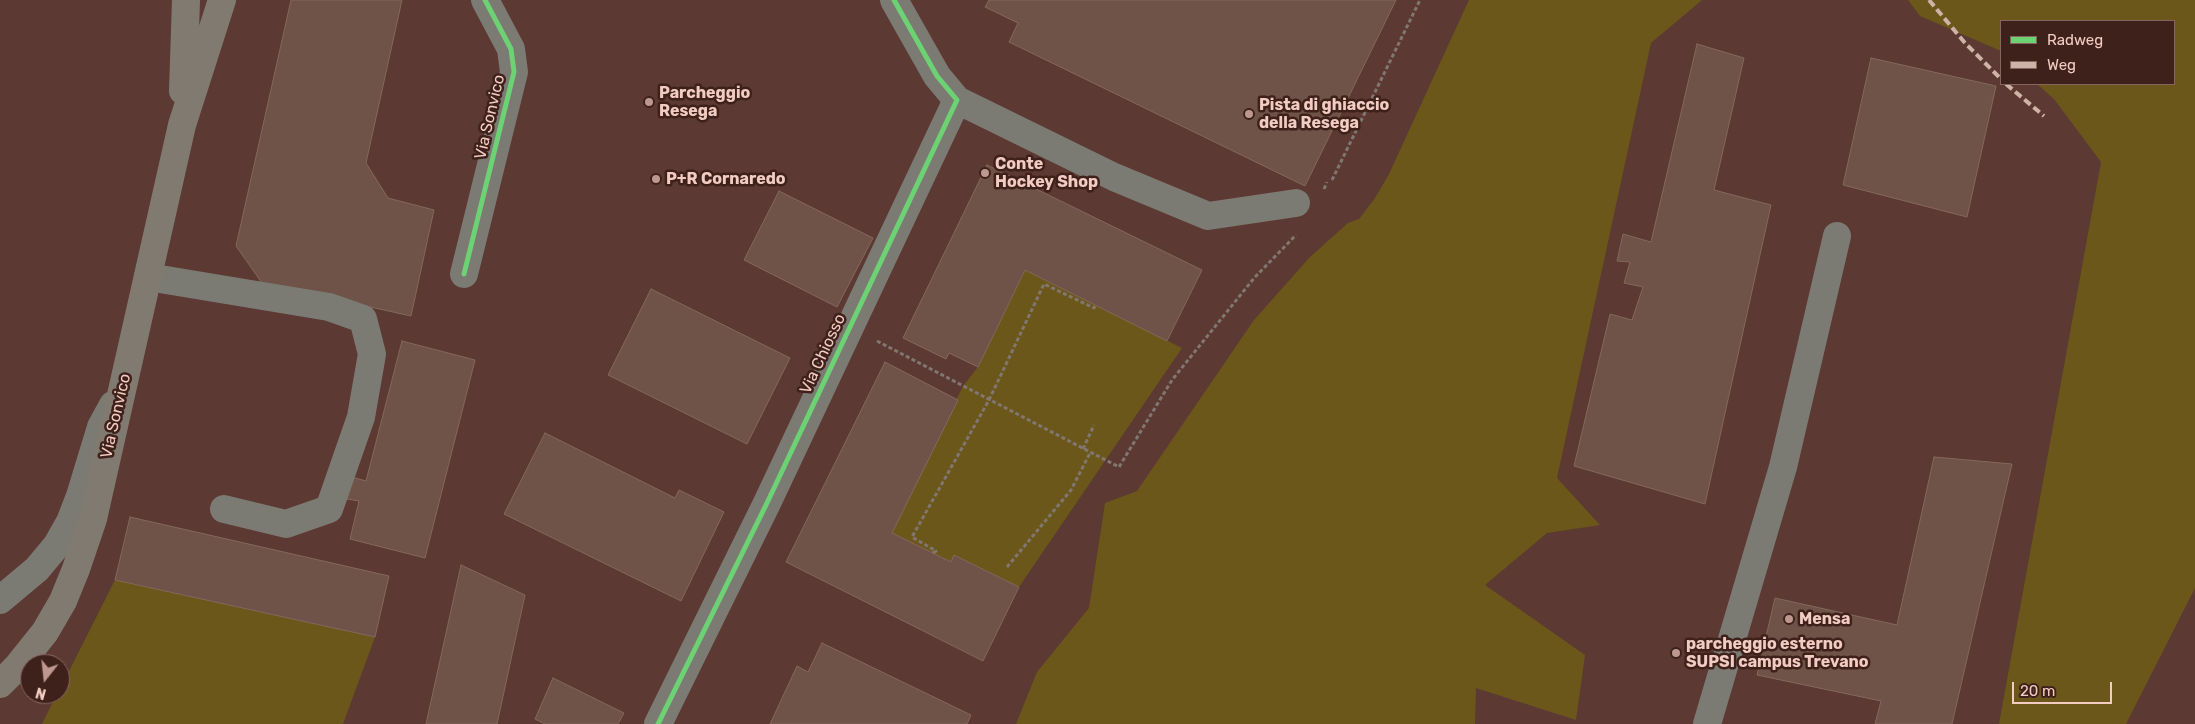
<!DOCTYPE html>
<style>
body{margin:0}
#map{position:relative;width:2195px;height:724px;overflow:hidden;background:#5c3932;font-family:Rubik,sans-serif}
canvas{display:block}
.legend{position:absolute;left:2000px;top:20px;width:175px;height:65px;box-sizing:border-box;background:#3e211b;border:1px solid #86655e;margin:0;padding:6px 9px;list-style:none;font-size:15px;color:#f2cbc2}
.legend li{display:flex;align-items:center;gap:10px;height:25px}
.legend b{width:25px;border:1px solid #86655e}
.north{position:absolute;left:20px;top:654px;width:50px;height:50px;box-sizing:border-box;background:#3e211b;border:1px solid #86655e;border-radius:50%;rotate:196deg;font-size:14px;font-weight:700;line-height:20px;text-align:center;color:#f2cbc2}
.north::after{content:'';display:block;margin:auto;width:18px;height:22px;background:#be9890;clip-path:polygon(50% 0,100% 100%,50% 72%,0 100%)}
.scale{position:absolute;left:2012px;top:682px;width:100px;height:22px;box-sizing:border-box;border:2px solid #f2cbc2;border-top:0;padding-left:6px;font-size:15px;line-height:18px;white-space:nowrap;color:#f2cbc2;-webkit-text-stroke:4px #3e211b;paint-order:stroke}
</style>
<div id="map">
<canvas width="2195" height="724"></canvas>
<ul class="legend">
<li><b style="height:6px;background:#6cd273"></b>Radweg</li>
<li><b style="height:6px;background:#ceb3a9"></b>Weg</li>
</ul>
<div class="north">N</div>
<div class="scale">20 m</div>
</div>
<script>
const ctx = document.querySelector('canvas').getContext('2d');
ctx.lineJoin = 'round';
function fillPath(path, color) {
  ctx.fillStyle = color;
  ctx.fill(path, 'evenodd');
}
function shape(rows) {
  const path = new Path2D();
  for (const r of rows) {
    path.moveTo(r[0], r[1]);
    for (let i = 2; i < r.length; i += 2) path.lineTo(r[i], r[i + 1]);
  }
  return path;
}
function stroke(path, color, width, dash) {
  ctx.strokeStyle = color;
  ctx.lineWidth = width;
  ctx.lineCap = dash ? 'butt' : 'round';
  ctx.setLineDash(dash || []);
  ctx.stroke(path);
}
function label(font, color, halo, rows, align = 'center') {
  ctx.font = font + ' Rubik,sans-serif';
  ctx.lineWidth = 5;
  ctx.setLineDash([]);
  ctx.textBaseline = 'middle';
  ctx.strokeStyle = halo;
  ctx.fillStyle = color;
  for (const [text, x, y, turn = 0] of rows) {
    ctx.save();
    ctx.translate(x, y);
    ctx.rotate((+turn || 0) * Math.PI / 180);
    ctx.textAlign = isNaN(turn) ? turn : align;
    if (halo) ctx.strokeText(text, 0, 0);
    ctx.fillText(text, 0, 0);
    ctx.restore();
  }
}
fillPath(shape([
 [1469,0,1702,0,1651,43,1557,478,1600,525,1547,533,1485,585,1585,655,1576,720,1476,688,1475,724,1016,724,1037,672,1089,608,1105,503,1137,491,1254,320,1310,257,1348,223,1359,219,1375,198,1389,174],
 [1908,0,2195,0,2195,588,2126,724,1999,724,2101,162,2054,99,2037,84,2174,84,2174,21,2001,21,2001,51,1920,16],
 [1025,270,1182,348,1019,587,955,555,951,562,892,533,963,386,978,367],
 [115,580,375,637,343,724,42,724,57,694,60,694,60,689]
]), '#6c571b');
const building = shape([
 [291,0,402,0,366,163,388,198,434,210,411,316,262,283,236,246,291,0],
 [989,0,1396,0,1305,186,1009,42,1018,23,985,7,989,0],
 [1697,44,1744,58,1714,190,1771,205,1705,504,1574,466,1610,314,1632,320,1643,287,1624,283,1630,262,1617,261,1623,234,1651,242,1697,44],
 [1871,58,1996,86,1967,217,1843,185,1871,58],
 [987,165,1202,270,1167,341,1025,270,978,367,949,353,946,359,903,338,987,165],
 [779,191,873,238,837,307,744,260,779,191],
 [651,289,790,358,747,444,608,375,651,289],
 [402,341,475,360,425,558,350,539,359,501,347,499,352,477,366,481,402,341],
 [885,362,958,400,892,533,951,562,954,555,1019,587,983,661,786,562,885,362],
 [545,433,675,498,679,490,724,512,681,601,504,514,545,433],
 [1934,457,2012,464,1952,724,1875,724,1881,701,1757,675,1775,598,1897,625,1934,457],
 [130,517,389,576,375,637,115,580,130,517],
 [461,565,525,595,497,724,426,724,461,565],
 [822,643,971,715,967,724,770,724,797,666,808,672,822,643],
 [553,678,624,713,618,724,545,724,535,719,553,678]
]);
fillPath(building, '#6f5348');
stroke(building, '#84685d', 1);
stroke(shape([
 [1332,180,1420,0],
 [1324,189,1327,182],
 [877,341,1119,467,1172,380,1255,277,1296,235],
 [1083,449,1094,425],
 [933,553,936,551,912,537,989,400,1044,284,1094,308,1096,305],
 [1007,567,1071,490,1090,453]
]), '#817670', 3, [4, 2.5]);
stroke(shape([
 [894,0,937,76,957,100,1114,177,1208,216,1296,203],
 [464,274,514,72,511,49,485,0],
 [148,277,329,307,363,319,372,354,361,417,329,509,286,524,224,509],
 [0,600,37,569,57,545,70,522,80,496,101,427,113,405],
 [658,724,767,503,957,100],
 [1707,724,1783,467,1837,236]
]), '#7c7b73', 28);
stroke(shape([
 [183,91,186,0],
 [0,684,17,667,45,632,63,601,76,569,93,519,182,125,222,0]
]), '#817a70', 28);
stroke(shape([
 [1929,0,1965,43,2001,79],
 [2006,84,2044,116]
]), '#ceb3a9', 4, [8, 4]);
stroke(shape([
 [464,274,514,72,511,49,485,0],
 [658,724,767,503,957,100,937,76,894,0]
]), '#6cd273', 5);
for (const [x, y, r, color] of [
 [649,102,5,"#be9890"],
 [1249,114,5,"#be9890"],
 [985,173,5,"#be9890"],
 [656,179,5,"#be9890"],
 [1789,619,5,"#be9890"],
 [1676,653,5,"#be9890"]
]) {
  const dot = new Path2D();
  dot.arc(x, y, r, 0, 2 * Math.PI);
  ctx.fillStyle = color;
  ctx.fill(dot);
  stroke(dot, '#3e211b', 2);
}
label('bold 16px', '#f2cbc2', '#3e211b', [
 ["Parcheggio",659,93],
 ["Resega",659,111],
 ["Pista di ghiaccio",1259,105],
 ["della Resega",1259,123],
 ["Conte",995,164],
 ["Hockey Shop",995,182],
 ["P+R Cornaredo",666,179],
 ["Mensa",1799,619],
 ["parcheggio esterno",1686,644],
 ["SUPSI campus Trevano",1686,662]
], 'left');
label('16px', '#f2cbc2', '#3e211b', [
 ["Via Sonvico",490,117,-77],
 ["Via Chiosso",823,354,-65],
 ["Via Sonvico",116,416,-77]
]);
</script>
